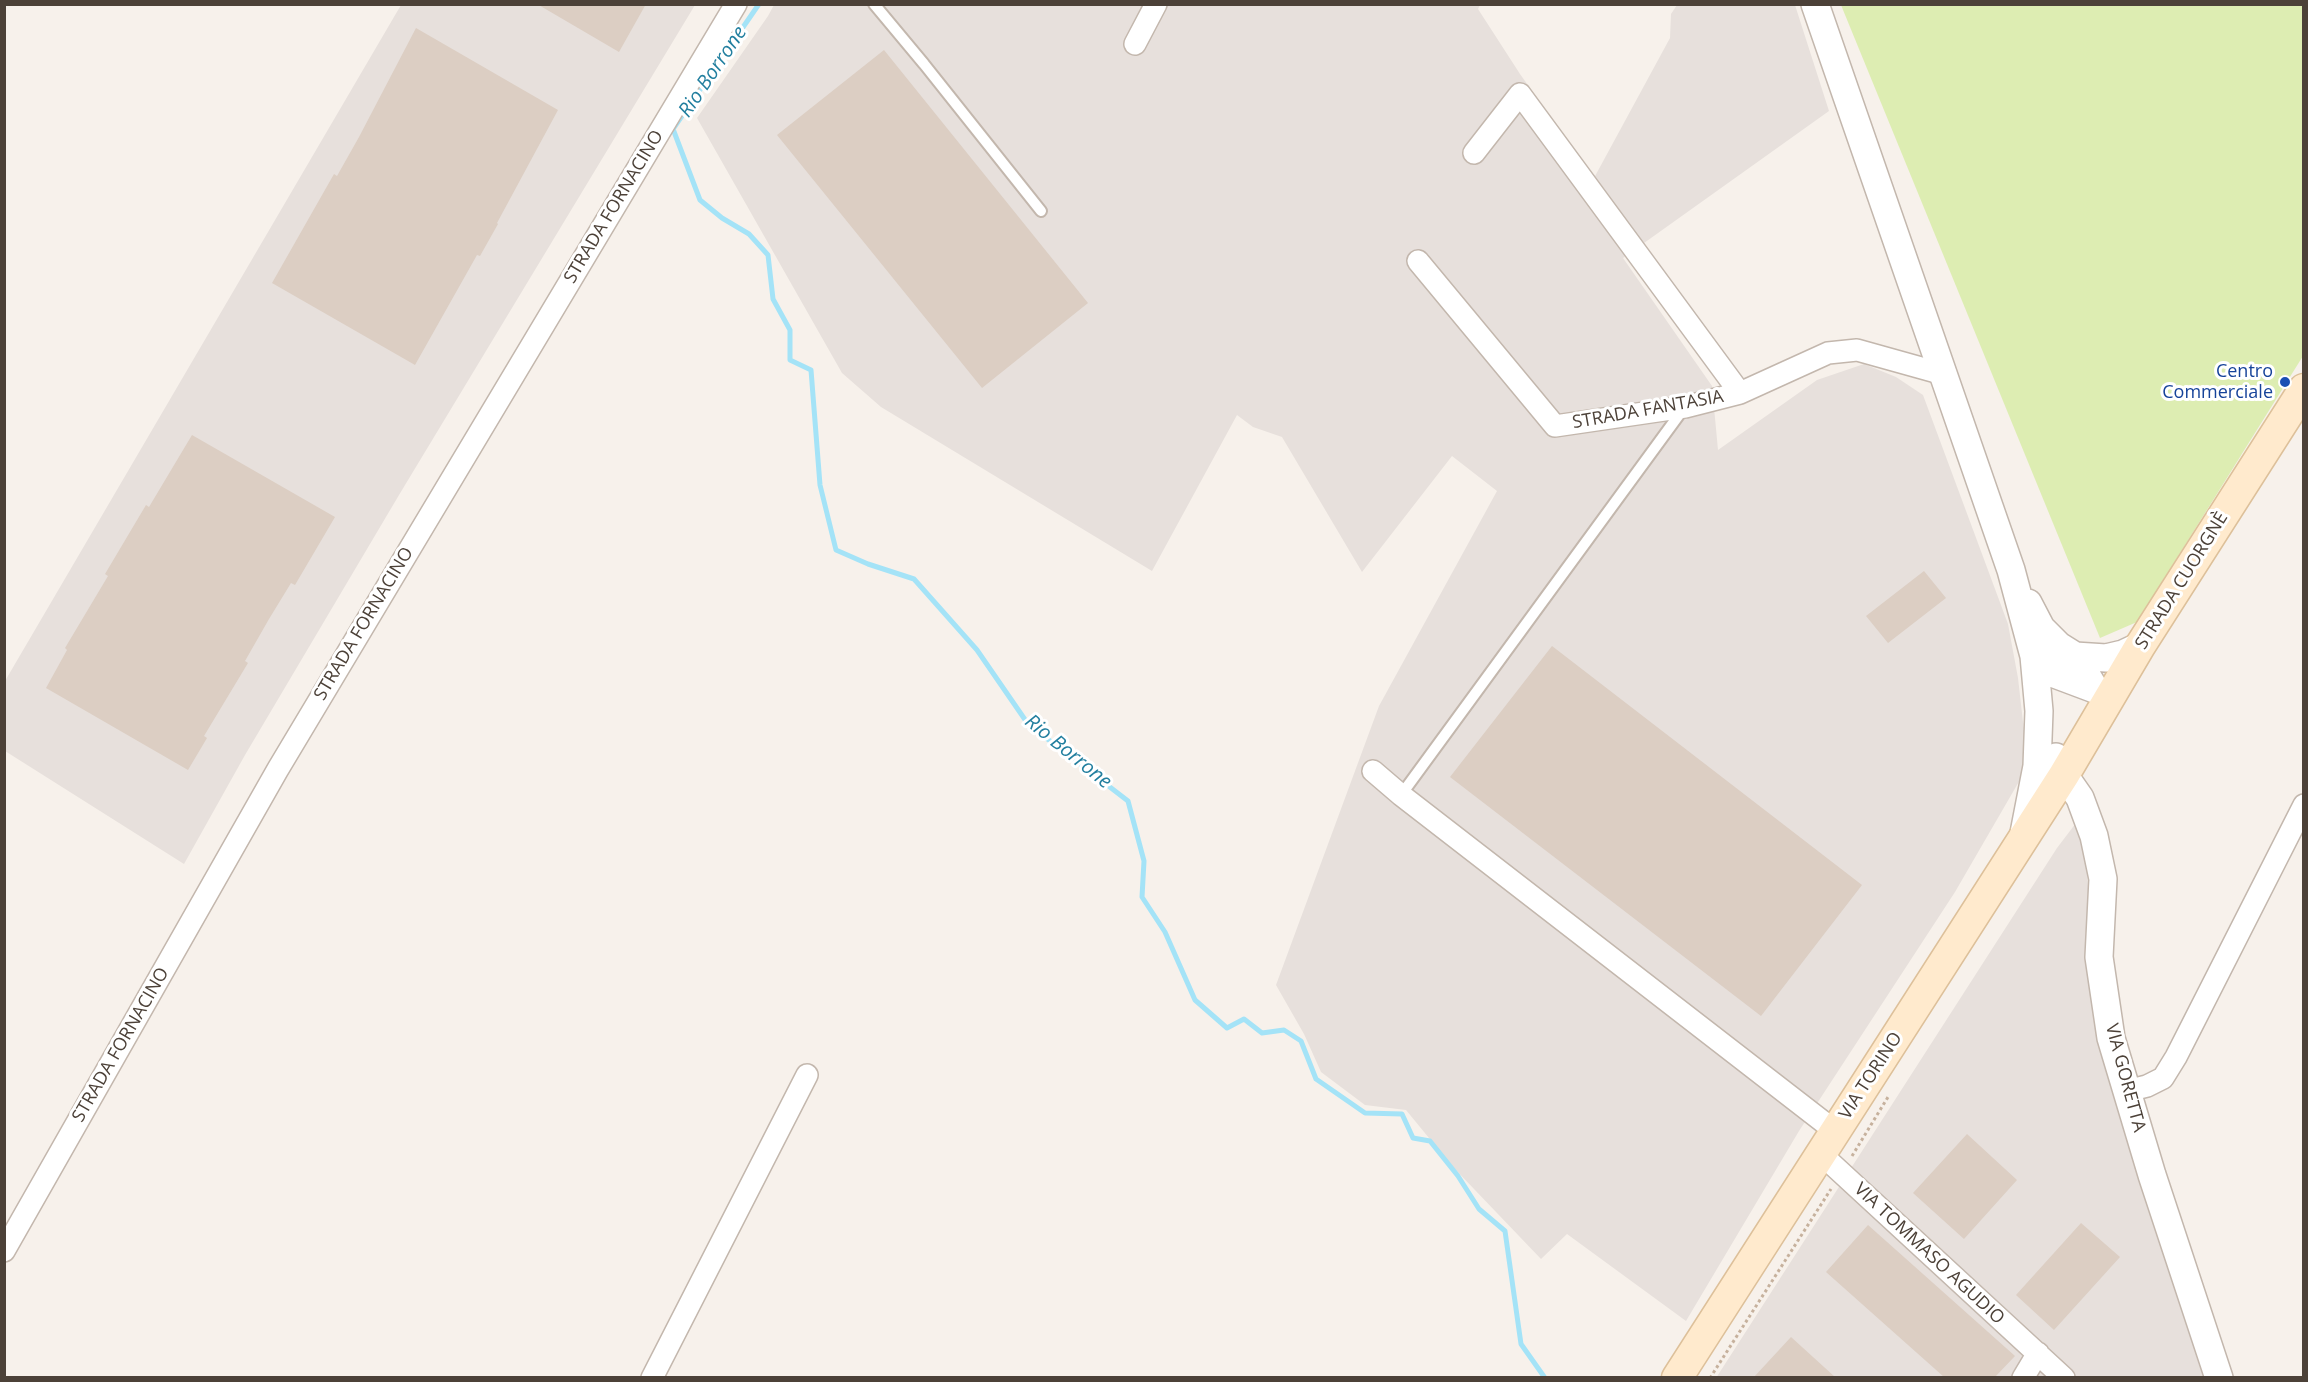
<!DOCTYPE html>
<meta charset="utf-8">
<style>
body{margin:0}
#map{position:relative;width:2308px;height:1382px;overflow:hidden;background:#f7f1eb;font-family:"Open Sans",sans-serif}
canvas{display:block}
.frame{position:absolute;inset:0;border:6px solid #4c4138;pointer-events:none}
</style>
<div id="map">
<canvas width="2308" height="1382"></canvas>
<div class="frame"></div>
</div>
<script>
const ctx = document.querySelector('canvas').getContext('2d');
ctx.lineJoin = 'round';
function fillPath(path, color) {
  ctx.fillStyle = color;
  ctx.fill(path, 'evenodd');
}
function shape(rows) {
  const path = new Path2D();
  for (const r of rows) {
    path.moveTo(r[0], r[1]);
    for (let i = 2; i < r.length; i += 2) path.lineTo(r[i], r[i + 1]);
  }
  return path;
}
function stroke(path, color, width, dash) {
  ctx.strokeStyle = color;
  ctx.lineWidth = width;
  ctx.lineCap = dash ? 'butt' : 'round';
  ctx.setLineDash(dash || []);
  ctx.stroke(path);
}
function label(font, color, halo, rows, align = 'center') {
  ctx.font = font + ' "Open Sans",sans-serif';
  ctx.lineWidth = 6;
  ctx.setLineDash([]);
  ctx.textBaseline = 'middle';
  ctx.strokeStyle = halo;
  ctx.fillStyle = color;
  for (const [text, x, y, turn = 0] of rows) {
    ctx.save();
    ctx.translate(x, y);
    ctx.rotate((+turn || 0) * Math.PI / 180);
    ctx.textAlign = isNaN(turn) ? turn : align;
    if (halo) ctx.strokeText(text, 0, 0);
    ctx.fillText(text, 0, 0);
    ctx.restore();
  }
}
fillPath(shape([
 [401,5,695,5,399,495,245,755,184,864,5,751,5,681],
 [774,5,1480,5,1478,9,1520,74,1594,178,1670,38,1671,14,1677,5,1795,5,1829,111,1623,258,1712,386,1718,450,1817,380,1864,364,1896,377,1923,395,2008,624,2018,678,2028,766,1955,892,1799,1131,1686,1321,1567,1234,1541,1259,1452,1166,1406,1110,1365,1105,1321,1072,1304,1034,1276,985,1379,706,1497,491,1452,456,1362,572,1282,437,1253,427,1237,415,1152,571,881,407,842,373,697,118,768,16],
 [2076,823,2086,852,2089,901,2087,972,2094,1010,2142,1189,2205,1377,1716,1378,2057,848]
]), '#e7e0dc');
fillPath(shape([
 [1841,5,2303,5,2303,356,2137,622,2100,638]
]), '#ddedb2');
stroke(shape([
 [759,4,673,129,700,200,722,218,749,234,768,255,773,299,790,330,790,360,811,370,820,485,836,550,868,564,914,579,977,650,1028,724,1128,801,1144,861,1142,897,1165,932,1195,1000,1227,1028,1244,1019,1262,1033,1284,1030,1301,1041,1316,1079,1365,1113,1402,1114,1413,1138,1430,1141,1458,1176,1479,1209,1505,1231,1521,1344,1545,1378]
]), '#a4e3f7', 5);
fillPath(shape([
 [537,4,646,4,619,52],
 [416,28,558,110,497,223,498,224,480,256,477,255,415,365,272,283,334,174,337,176,359,137],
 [884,50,1088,303,982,388,777,135],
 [192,435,335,517,295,585,291,583,269,619,245,661,248,663,204,736,207,738,188,770,46,688,67,650,65,648,108,576,105,574,146,505,149,507],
 [1924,571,1946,598,1888,643,1866,616],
 [1552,646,1862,885,1761,1016,1450,777],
 [1967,1134,2017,1180,1964,1239,1913,1193],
 [2081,1223,2120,1257,2054,1330,2016,1295],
 [1868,1225,2015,1356,1995,1377,1944,1377,1826,1272],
 [1791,1337,1835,1377,1754,1377]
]), '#dccec3');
const service = shape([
 [874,4,924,64,1041,211],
 [1401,795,1684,408]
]);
const minor = shape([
 [1135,44,1156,4],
 [1474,153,1520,94,1740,393],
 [1418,261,1555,426,1685,407,1740,393,1828,353,1857,350,1943,374],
 [1373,771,1401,795,1835,1131],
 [2127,1091,2147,1086,2163,1078,2176,1057,2304,805],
 [1821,1154,2064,1378],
 [4,1251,278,769,736,4],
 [652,1378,807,1075],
 [2023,1378,2038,1353]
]);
const tertiary = shape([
 [1815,4,2011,570,2034,656,2039,711,2037,766,2024,833],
 [2028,603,2041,628,2059,646,2075,656,2093,686],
 [2034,656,2052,673,2100,691],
 [2075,656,2106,658,2123,654,2140,646],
 [2056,757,2064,775,2080,798,2094,836,2103,879,2099,957,2111,1038,2152,1175,2219,1378]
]);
const secondary = shape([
 [1677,1378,2064,775,2140,646,2304,389]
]);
stroke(service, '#c3b7ad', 14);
stroke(minor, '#c3b7ad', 24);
stroke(tertiary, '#c3b7ad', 30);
stroke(secondary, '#ddc09a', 33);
stroke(shape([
 [1852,1156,1888,1097],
 [1710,1378,1831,1189]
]), '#c6b19d', 3, [3, 3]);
stroke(service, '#fff', 10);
stroke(minor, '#fff', 21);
stroke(tertiary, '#fff', 27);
stroke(secondary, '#ffeacd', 30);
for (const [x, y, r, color] of [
 [2285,382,6,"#1a4fb4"]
]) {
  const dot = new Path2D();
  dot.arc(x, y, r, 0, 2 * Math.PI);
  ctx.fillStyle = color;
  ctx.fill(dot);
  stroke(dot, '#fff', 2);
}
label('18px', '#4c4138', '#fff', [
 ["STRADA FORNACINO",614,207,-59],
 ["STRADA FANTASIA",1648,410,-10],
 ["STRADA CUORGNÈ",2182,581,-58],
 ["STRADA FORNACINO",364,624,-59],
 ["STRADA FORNACINO",121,1045,-60],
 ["VIA TORINO",1871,1076,-57],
 ["VIA GORETTA",2125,1078,75],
 ["VIA TOMMASO AGUDIO",1929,1254,43]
]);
label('18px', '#164399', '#fff', [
 ["Centro",2273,372],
 ["Commerciale",2273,393]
], 'right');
label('italic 20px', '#227f9f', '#fff', [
 ["Rio Borrone",713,72,-56],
 ["Rio Borrone",1068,752,39]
]);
</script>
